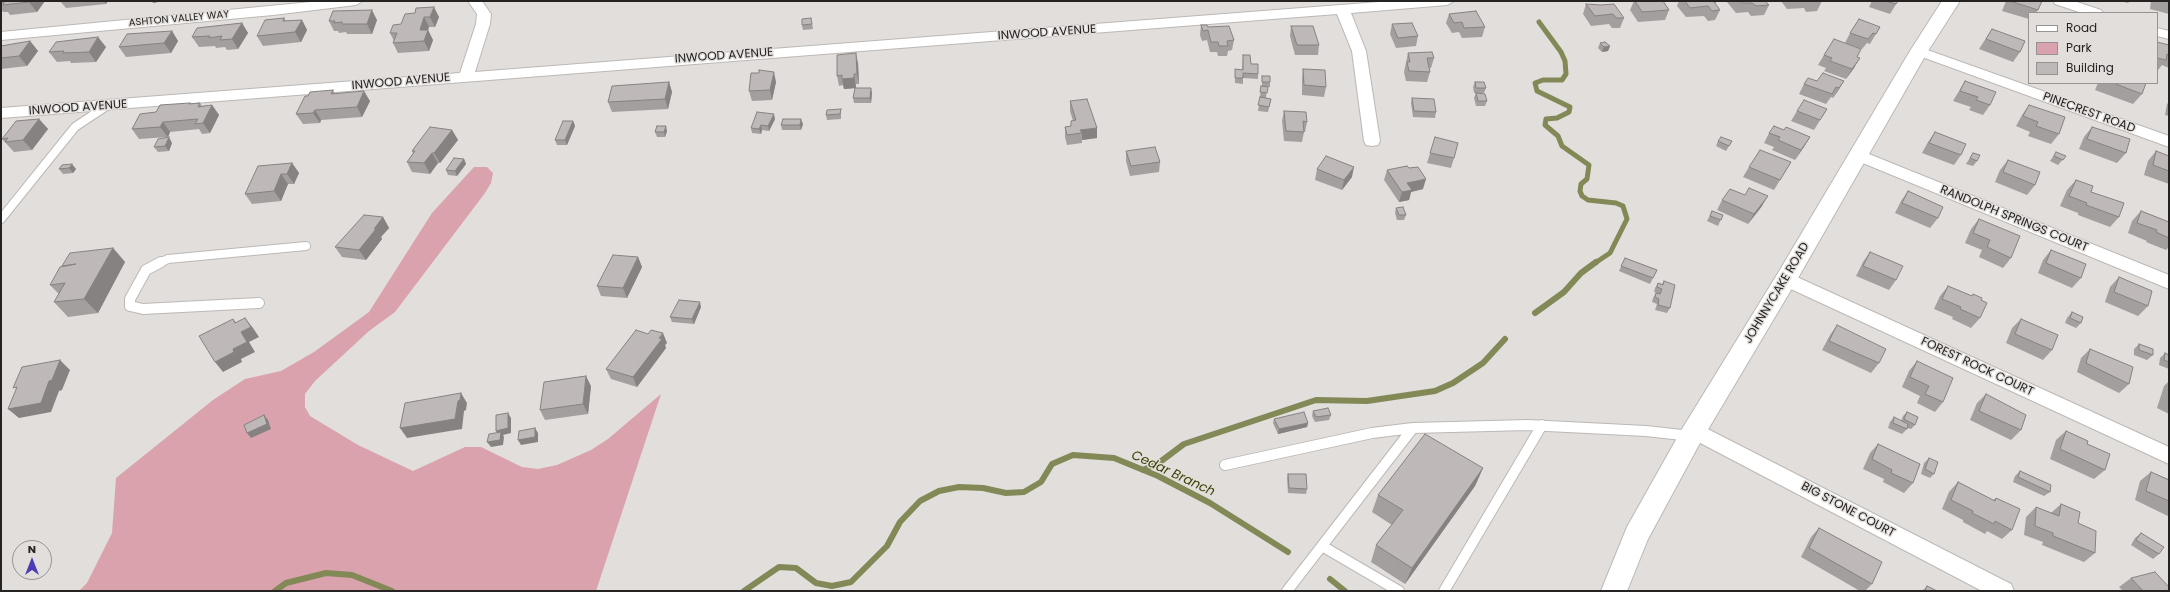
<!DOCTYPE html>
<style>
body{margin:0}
#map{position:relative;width:2170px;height:592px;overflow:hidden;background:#e2dedc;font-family:Poppins,sans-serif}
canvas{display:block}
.frame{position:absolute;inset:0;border:2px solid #252322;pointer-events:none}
.legend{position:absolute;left:2028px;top:12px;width:130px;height:72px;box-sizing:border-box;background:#e2dedc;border:1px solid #969392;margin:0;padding:5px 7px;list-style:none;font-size:12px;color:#252322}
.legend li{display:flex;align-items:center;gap:8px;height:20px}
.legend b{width:20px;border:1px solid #969392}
.north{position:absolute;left:12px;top:540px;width:40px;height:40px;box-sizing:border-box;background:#e2dedc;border:1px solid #969392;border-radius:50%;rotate:0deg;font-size:11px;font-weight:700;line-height:16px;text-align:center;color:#252322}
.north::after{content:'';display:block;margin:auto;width:14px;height:18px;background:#4d3db4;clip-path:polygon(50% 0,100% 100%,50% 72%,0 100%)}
</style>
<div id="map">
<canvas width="2170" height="592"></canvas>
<div class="frame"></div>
<ul class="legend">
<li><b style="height:5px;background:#fff"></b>Road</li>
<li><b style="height:11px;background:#d9a2ad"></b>Park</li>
<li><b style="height:11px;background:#beb9b8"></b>Building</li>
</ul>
<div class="north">N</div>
</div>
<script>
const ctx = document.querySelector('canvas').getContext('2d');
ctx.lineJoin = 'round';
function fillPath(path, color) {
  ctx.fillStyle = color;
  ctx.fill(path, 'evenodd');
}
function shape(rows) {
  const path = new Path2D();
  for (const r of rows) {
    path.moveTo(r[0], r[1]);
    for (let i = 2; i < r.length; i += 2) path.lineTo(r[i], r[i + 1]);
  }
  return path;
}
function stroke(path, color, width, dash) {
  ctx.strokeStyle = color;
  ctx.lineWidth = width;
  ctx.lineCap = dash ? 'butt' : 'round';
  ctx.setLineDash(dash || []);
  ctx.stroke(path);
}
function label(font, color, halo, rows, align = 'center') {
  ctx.font = font + ' Poppins,sans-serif';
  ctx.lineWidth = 3;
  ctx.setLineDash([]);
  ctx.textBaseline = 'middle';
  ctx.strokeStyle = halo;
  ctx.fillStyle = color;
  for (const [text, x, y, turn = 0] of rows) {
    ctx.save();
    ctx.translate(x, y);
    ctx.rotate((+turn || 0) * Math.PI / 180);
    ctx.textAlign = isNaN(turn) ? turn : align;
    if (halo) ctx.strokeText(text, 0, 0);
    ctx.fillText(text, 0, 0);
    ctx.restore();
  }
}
fillPath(shape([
 [474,167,487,167,493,173,491,183,485,193,395,312,369,331,315,381,305,394,305,407,310,416,358,445,413,471,465,447,481,447,522,467,538,469,557,465,591,450,608,439,661,394,596,591,79,591,87,583,112,533,116,478,213,400,245,379,281,371,314,352,369,312,432,213]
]), '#d9a2ad');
stroke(shape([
 [1539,22,1561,52,1565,61,1566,74,1562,80,1543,80,1535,83,1537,91,1570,107,1569,112,1557,118,1546,119,1545,125,1558,136,1562,146,1589,165,1587,179,1581,184,1580,191,1582,196,1588,200,1616,203,1623,206,1627,219,1610,253,1595,263]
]), '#838956', 5);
stroke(shape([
 [1535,313,1564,292,1581,273,1596,262],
 [1143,470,1160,462,1184,444,1316,400,1367,401,1435,391,1453,383,1483,363,1505,339],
 [1330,579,1345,591],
 [275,591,286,583,326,573,352,575,392,591],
 [744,591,779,567,796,568,816,583,832,586,851,582,887,546,900,522,920,501,939,491,959,487,983,488,1006,493,1024,492,1041,482,1052,464,1073,455,1114,458,1158,476,1210,503,1288,552]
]), '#838956', 6);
const laneFar1 = shape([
 [1,219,75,127,108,105],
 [159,263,168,259,306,246]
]);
const lane = shape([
 [161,262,146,270,130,299,130,306,143,309,259,303],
 [1225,465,1372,433,1413,428,1528,425,1646,431,1691,436],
 [1322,546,1399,591],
 [1287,591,1413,428],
 [1444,591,1542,425]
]);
const street = shape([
 [321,1,363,1,356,5,273,15,1,40,1,32,321,1],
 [468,1,482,1,491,14,490,24,475,72,1392,1,1454,1,1447,5,1351,13,1366,51,1380,141,1378,145,1372,146,1366,145,1364,141,1352,51,1337,14,1,118,1,108,460,73,476,24,477,14,468,1],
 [2053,1,2074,1,2101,10,2103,13,2082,13,2055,4,2053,1],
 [2157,28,2169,31,2169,39,2157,36,2157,28],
 [1919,47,2169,136,2169,147,1914,54,1912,51,1914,48,1919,47],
 [1859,150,2169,275,2169,289,1853,159,1851,155,1853,151,1859,150],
 [1786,272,2169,447,2169,464,1780,284,1777,279,1780,274,1786,272],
 [1694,422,2011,584,2014,591,1982,591,1687,436,1684,430,1687,424,1694,422]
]);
const secondary = shape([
 [1942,1,1960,1,1928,51,1794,285,1700,443,1648,539,1627,591,1601,591,1627,527,1682,429,1778,273,1910,51,1942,1]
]);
stroke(laneFar1, '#bcb8b5', 10);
stroke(lane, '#bcb8b5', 12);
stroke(street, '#bcb8b5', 2);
stroke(secondary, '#bcb8b5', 2);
stroke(laneFar1, '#fff', 8);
stroke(lane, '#fff', 10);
fillPath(street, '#fff');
fillPath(secondary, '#fff');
fillPath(shape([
 [1,1,45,1,37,12,10,15,8,12,3,12,1,9],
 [60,1,108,1,106,4,66,8],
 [132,1,163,1,153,3,153,1,133,2],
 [840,1,855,1,840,2],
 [1634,1,1663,1,1669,10,1665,20,1638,22,1630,10],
 [1679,1,1715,1,1716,2,1715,4,1720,10,1715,20,1708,21,1704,16,1686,17,1677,6],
 [1727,1,1765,1,1769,5,1764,15,1751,16,1748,12,1736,13,1727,2],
 [1781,1,1822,1,1817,11,1806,12,1804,8,1787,9],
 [1872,1,1898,1,1890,14,1869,7],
 [2006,1,2042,1,2038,10,2036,13,2029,13,2029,19,2002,11],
 [2120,1,2130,1,2128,3],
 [2151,1,2169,1,2169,14,2150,9],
 [1586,4,1624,18,1620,28,1612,28,1609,24,1591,26,1583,14],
 [333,11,377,20,372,34,347,34,346,32,339,33,338,31,334,31,329,21],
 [415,13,439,17,435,27,429,27,428,30,433,40,429,51,398,53,393,43,394,41,390,33],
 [1449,14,1485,27,1482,37,1462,38,1459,32,1452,33,1446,23],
 [284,18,286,21,302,20,307,30,301,42,263,46,257,36],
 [242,23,248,33,238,49,227,50,225,47,216,48,215,46,199,47,192,37],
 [812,23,813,29,803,30,802,25],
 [1392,24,1418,36,1416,46,1396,48,1390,34],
 [1201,25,1208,27,1234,40,1232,50,1228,51,1227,56,1218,56,1217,52,1210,52,1207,40,1202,41,1200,35],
 [1291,26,1319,45,1318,55,1295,55,1290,36],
 [1880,27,1870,44,1867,43,1862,49,1845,43,1850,33],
 [1992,29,2020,52,2013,62,1979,49],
 [172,31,178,41,171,53,126,57,119,47],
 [30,41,38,51,27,66,1,69,1,46],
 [2157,42,2169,45,2169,68,2162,65,2158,70,2157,70],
 [1600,43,1610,46,1608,51,1602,52,1598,48],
 [106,47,96,62,71,63,70,61,57,62,49,52],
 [1861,49,1857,57,1854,68,1846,79,1824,71,1826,68,1818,65,1824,55],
 [1408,53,1434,58,1431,68,1429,68,1430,72,1427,82,1406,81,1404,72],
 [1243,55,1258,74,1258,79,1243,78,1243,84,1235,83,1235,69,1242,70],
 [858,63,859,84,856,84,856,88,844,89,843,85,839,86,837,76],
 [1303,69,1326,87,1324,97,1302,95,1302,79],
 [1262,76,1270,82,1270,87,1267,87,1266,98,1271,99,1268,112,1258,111,1260,98,1260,97,1261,86,1262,86],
 [1817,81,1844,81,1833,98,1831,97,1826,104,1799,94,1804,84],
 [1965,81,1990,105,1983,115,1969,110,1971,107,1953,101],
 [669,82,672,92,668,109,612,112,608,102],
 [776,82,772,100,752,101,749,91],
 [1475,82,1486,88,1484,93,1474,93,1473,87],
 [2098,83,2146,83,2142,94,2133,104,2095,90],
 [333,90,335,94,370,101,362,117,321,120,320,123,303,124,296,114,308,96],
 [872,93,871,103,854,103,853,98],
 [1476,93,1487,101,1485,106,1476,106,1474,98],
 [1412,98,1436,112,1435,118,1413,117,1411,103],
 [1070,101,1097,138,1082,140,1082,143,1067,145,1065,137,1065,127,1071,126,1071,121,1073,121,1070,111],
 [2169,102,2169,116,2165,115,2167,104],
 [200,103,202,106,212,105,219,115,210,133,202,134,199,129,170,132,168,137,139,139,132,129,156,112,191,104],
 [2029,105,2059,134,2051,144,2028,136,2030,132,2016,126,2022,115],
 [841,109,841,119,827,120,826,115],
 [1827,109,1814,130,1791,121,1797,111],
 [1284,111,1307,122,1305,132,1304,132,1302,142,1284,141,1282,121],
 [39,119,48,129,32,150,14,152,2,139],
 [775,119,769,131,762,130,761,134,752,133,751,128],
 [573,121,575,126,567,145,557,145,555,140],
 [803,124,801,130,782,130,781,125],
 [2092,127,2126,153,2117,163,2079,149,2084,137],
 [452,130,458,140,440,163,438,163,430,174,412,172,407,162,413,153,412,151],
 [1784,130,1810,137,1795,160,1772,150,1774,147,1764,143,1769,133],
 [667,131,665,137,657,137,655,132],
 [1935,132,1961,155,1954,165,1922,153,1928,142],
 [1435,137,1454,158,1451,168,1427,163],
 [1718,141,1732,141,1726,151,1716,146],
 [172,143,169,151,158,152,154,147],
 [1126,151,1160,162,1159,172,1130,176,1126,161],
 [2156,151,2169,156,2169,184,2144,175,2148,161],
 [2056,152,2066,156,2058,165,2050,161],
 [1973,153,1977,161,1973,166,1966,164],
 [464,159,466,164,457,176,448,175,446,170],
 [2008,160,2035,185,2027,195,1995,182,2000,170],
 [1791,162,1774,190,1743,177,1749,167],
 [292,163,299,173,294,184,288,184,281,201,252,204,245,194],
 [62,165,76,169,73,173,63,174,59,169],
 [1317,169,1352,177,1342,190,1315,180],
 [1387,170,1423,189,1411,192,1409,200,1399,202,1384,180],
 [2076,180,2119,217,2110,227,2078,215,2078,213,2060,206,2067,190],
 [1908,191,1938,218,1930,228,1895,213,1901,201],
 [1722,200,1762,206,1748,224,1717,210],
 [1396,208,1406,215,1404,220,1397,220,1395,213],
 [1712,211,1723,215,1718,226,1707,221],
 [2141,211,2169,222,2169,247,2166,250,2146,242,2147,241,2128,233,2132,221],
 [383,217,389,228,381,237,382,239,366,260,342,257,335,247],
 [1979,219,2011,258,2003,268,1979,257,1982,250,1965,243,1971,229],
 [113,248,125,262,98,313,68,317,54,302,59,294,50,285,63,266,62,266],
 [2051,250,2081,278,2072,288,2038,273,2043,260],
 [1870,252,1896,280,1889,290,1856,276,1863,262],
 [638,257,642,267,627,298,601,296,597,286],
 [1625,258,1657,270,1650,284,1619,271],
 [2119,277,2148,306,2138,316,2105,302,2110,287],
 [1664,281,1670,308,1667,313,1655,310,1657,304,1652,302,1653,298,1656,293,1659,294,1654,292,1655,288,1658,283,1662,284],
 [1948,286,1972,296,1973,294,1980,318,1971,328,1952,319,1953,317,1934,309,1940,296],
 [701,307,694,324,672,322,670,317],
 [2072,312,2081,323,2076,328,2065,323,2067,318],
 [2021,319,2052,350,2043,360,2006,343,2012,328],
 [1837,325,1879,363,1871,373,1822,350,1830,335],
 [667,343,665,345,666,348,637,387,611,379,606,369],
 [2139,344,2153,355,2147,360,2134,355,2134,349],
 [2090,349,2129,384,2119,393,2077,372,2081,358],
 [2165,353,2169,355,2169,369,2159,365,2160,358],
 [1917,361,1943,402,1935,412,1917,403,1920,396,1902,387,1909,371],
 [2169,381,2169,414,2157,408,2164,386],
 [591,386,588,414,545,420,540,410],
 [1986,394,2021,430,2011,440,1970,420,1977,403],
 [1313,411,1331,415,1329,420,1315,422,1312,416],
 [1907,412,1915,425,1911,429,1907,428,1907,429,1902,434,1888,428,1890,422,1894,417,1901,421,1903,416],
 [1274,419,1308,423,1307,427,1278,434,1273,423],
 [2066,431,2087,444,2105,470,2094,479,2050,459,2056,440],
 [1878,444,1913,483,1904,493,1883,482,1884,479,1863,469,1870,453],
 [1929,458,1934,474,1930,478,1921,474,1924,463],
 [1483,468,1475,486,1405,584,1371,562,1376,545,1392,525,1372,512,1378,495],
 [2020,471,2050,492,2044,496,2013,482,2015,476],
 [2151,472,2168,479,2169,479,2169,515,2168,516,2135,500,2140,481],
 [1288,474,1307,489,1306,494,1288,493,1287,478],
 [1958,482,1993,500,1996,498,2012,530,2002,539,1987,531,1985,534,1963,522,1963,520,1942,509,1949,492],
 [2061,504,2078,523,2095,553,2084,562,2042,545,2043,542,2024,535,2026,517,2036,507,2051,513],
 [1819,528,1872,584,1865,591,1860,591,1801,557,1811,537],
 [2141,533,2159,554,2153,559,2131,545,2135,538],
 [2131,578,2169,591,2123,591,2119,587],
 [1927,586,1937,591,1922,591]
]), '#a39f9e');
fillPath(shape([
 [30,1,45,1,37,12,29,2],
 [104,1,108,1,106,4],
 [152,1,163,1,153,3],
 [434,7,439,17,435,27,430,17],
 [372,10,377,20,372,34,367,24],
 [424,17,429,27,428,30,433,40,429,51,424,41,420,30],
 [302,20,307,30,301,42,295,32],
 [242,23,248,33,238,49,232,39],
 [172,31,178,41,171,53,164,43],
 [98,37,106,47,96,62,89,52],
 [30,41,38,51,27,66,19,56],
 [1610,46,1608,51,1602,52,1604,47],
 [856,53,858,63,859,84,857,74],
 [1860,58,1854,68,1846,79,1852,69],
 [774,72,776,82,772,100,770,90],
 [854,74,856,88,844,89,842,79],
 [1844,81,1838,91,1833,98,1839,88],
 [669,82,672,92,668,109,665,99],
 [871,88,872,93,871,103,870,98],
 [364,91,370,101,362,117,357,107],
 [212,105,219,115,210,133,203,123],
 [315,110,321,120,320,123,313,113],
 [774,114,775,119,769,131,768,126],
 [39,119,48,129,32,150,23,140],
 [801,119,803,124,801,130,800,125],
 [573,121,575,126,567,145,565,140],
 [163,122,170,132,168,137,160,127],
 [761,125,762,130,761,134,759,129],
 [666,126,667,131,665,137,664,132],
 [1097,128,1097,138,1082,140,1082,133,1080,130],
 [452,130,458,140,440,163,434,153],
 [169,137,172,143,169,151,165,146],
 [1810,137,1804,147,1795,160,1801,150],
 [432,153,438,163,430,174,424,163],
 [464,159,466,164,457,176,455,171],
 [292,163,299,173,294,184,287,174],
 [72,164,76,169,73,173,69,168],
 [1354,167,1352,177,1342,190,1344,180],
 [281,174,288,184,281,201,274,191],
 [1426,179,1423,189,1411,192,1409,200,1399,202,1402,192,1407,183],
 [1768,196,1762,206,1748,224,1754,214],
 [383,217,389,228,381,237,382,239,366,260,359,250,374,229],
 [113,248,125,262,98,313,84,299],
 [638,257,642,267,627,298,623,288],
 [700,302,701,307,694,324,692,319],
 [245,318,253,328,259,337,249,342,255,352,241,359,242,362,223,372,215,362,233,349,233,319,241,329],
 [663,333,667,343,665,345,666,348,637,387,633,377],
 [60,360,70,370,62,390,59,391,51,412,19,418,8,409,49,381],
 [586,376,591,386,588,414,583,404],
 [461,393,467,403,466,410,464,411,462,429,407,438,400,428,458,401],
 [508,413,511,418,511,433,503,435,504,437,503,445,491,447,487,442,499,436,496,431],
 [264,415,268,420,271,429,251,438,247,433],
 [1308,423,1307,427,1278,434,1279,429],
 [535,428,538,433,538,442,521,445,518,440],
 [1483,468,1475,486,1405,584,1412,568]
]), '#858281');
const building = shape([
 [1,1,30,1,29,2,3,5,5,1,1,2,1,1],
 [1635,1,1663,1,1669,10,1642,12,1635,1],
 [1685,1,1715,1,1716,2,1714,2,1720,10,1712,11,1708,6,1690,8,1685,1],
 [1739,1,1765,1,1769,5,1756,6,1752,3,1741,3,1739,1],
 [1886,1,1898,1,1896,4,1886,1],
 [2010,1,2042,1,2038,10,2010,1],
 [1586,4,1601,5,1614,4,1624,18,1616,18,1613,14,1595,16,1586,4],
 [434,7,430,17,424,17,420,30,428,30,424,41,393,43,397,33,390,33,393,25,401,24,405,14,415,13,416,8,434,7],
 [372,10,367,24,342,24,342,22,334,23,335,21,329,21,333,11,372,10],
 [1476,11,1485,27,1464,28,1462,22,1454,23,1449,14,1476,11],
 [284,18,283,21,302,20,295,32,257,36,265,20,284,18],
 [811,18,812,24,802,25,802,19,811,18],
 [1859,19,1880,27,1876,34,1873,33,1868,39,1850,33,1859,19],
 [242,23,232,39,220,40,222,36,209,38,210,36,192,37,197,28,242,23],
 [1412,23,1418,36,1398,38,1392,24,1412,23],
 [1201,25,1207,25,1208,27,1229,26,1234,40,1227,41,1228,46,1219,46,1218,42,1211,42,1208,30,1203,31,1201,25],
 [1291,26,1313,26,1319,45,1297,45,1291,26],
 [1992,29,2025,41,2020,52,1986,39,1992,29],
 [172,31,164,43,119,47,127,34,172,31],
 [98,37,89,52,63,53,64,51,49,52,56,42,98,37],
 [1834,39,1861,49,1857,57,1860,58,1852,69,1830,61,1832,58,1824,55,1834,39],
 [30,41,19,56,1,58,1,46,30,41],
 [1605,42,1610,46,1604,47,1600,43,1605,42],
 [2157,42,2169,45,2169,55,2167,54,2166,60,2157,58,2157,42],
 [1432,52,1434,58,1427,58,1430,72,1409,71,1407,62,1410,62,1408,53,1432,52],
 [856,53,857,74,854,74,854,78,842,79,842,75,837,76,837,55,856,53],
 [1243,55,1250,55,1251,64,1258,64,1258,74,1243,73,1243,78,1235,78,1235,69,1243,70,1243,55],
 [1303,69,1325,70,1326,87,1304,85,1303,69],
 [759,70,774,72,770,90,749,91,751,73,759,73,759,70],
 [1823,73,1844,81,1839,88,1836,87,1832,94,1804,84,1808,78,1817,81,1823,73],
 [1262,76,1270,76,1270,82,1262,82,1262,76],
 [1965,81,1996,92,1990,105,1976,100,1978,97,1960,91,1965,81],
 [669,82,665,99,608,102,612,86,669,82],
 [1475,82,1484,82,1486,88,1476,88,1475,82],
 [2113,83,2146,83,2142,94,2113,83],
 [1261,86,1268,87,1267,93,1260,92,1261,86],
 [855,88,871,88,870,98,853,98,855,88],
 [333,90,331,94,364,91,357,107,315,110,313,113,296,114,305,96,308,96,310,92,333,90],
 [1476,93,1485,94,1487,101,1478,101,1476,93],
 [1260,97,1271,99,1269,107,1258,105,1260,97],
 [1412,98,1434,99,1436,112,1414,111,1412,98],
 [1087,99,1097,128,1080,130,1082,133,1067,135,1065,127,1071,126,1071,121,1076,120,1070,101,1087,99],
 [1804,100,1827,109,1820,120,1797,111,1804,100],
 [190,103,189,104,200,103,198,107,212,105,203,123,195,124,198,119,163,122,160,127,132,129,140,114,156,112,160,105,190,103],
 [2029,105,2065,117,2059,134,2036,126,2038,122,2023,116,2029,105],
 [841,109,840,114,826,115,827,110,841,109],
 [1284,111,1306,112,1307,122,1303,121,1304,132,1286,131,1284,111],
 [757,112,774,114,768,126,761,125,759,129,751,128,757,112],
 [39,119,23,140,5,142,8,138,2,139,16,121,39,119],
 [783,119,801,119,800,125,781,125,783,119],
 [563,121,573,121,565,140,555,140,563,121],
 [657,126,666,126,664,132,655,132,657,126],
 [1774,126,1784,130,1786,127,1810,137,1801,150,1778,140,1780,137,1769,133,1774,126],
 [430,127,452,130,434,153,432,153,424,163,407,162,415,151,412,151,430,127],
 [2092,127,2130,139,2126,153,2087,139,2092,127],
 [1935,132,1966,144,1961,155,1929,143,1935,132],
 [169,137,165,146,154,147,158,139,169,137],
 [1435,137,1458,143,1454,158,1430,153,1435,137],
 [1721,137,1732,141,1729,146,1718,141,1721,137],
 [1155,147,1160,162,1131,166,1126,151,1155,147],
 [1760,150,1791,162,1780,180,1749,167,1760,150],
 [2156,151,2169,156,2169,171,2153,165,2156,151],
 [2056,152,2066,156,2063,160,2054,156,2056,152],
 [1973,153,1980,155,1977,161,1970,158,1973,153],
 [1326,156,1354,167,1344,180,1317,169,1326,156],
 [454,158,464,159,455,171,446,170,454,158],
 [2008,160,2040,172,2035,185,2003,172,2008,160],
 [292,163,287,174,281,174,274,191,245,194,258,166,292,163],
 [72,164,69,168,59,169,62,165,72,164],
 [1407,166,1409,168,1418,167,1426,179,1407,183,1412,190,1402,192,1387,170,1407,166],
 [2076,180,2093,186,2091,192,2124,203,2119,217,2086,205,2087,203,2069,196,2076,180],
 [1749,188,1768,196,1754,214,1722,200,1730,189,1745,195,1749,188],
 [1908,191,1943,207,1938,218,1902,203,1908,191],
 [1403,207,1406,215,1399,215,1396,208,1403,207],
 [1712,211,1723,215,1721,220,1710,216,1712,211],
 [2141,211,2169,222,2169,238,2156,232,2157,230,2137,223,2141,211],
 [364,215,383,217,374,229,376,229,359,250,335,247,364,215],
 [1979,219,2020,236,2011,258,1987,247,1990,240,1973,233,1979,219],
 [113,248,84,299,54,302,65,283,50,285,60,267,76,264,62,266,70,253,113,248],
 [2051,250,2086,264,2081,278,2046,263,2051,250],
 [1870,252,1903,266,1896,280,1863,266,1870,252],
 [613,255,638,257,623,288,597,286,613,255],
 [1625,258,1657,270,1653,278,1621,266,1625,258],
 [2119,277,2152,291,2148,306,2114,292,2119,277],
 [1664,281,1675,285,1670,308,1658,305,1659,299,1655,297,1656,293,1660,294,1662,289,1657,287,1658,283,1663,285,1664,281],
 [1948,286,1972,296,1973,294,1982,298,1981,300,1987,303,1980,318,1960,309,1961,307,1942,299,1948,286],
 [679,300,700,302,692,319,670,317,679,300],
 [2072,312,2083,317,2081,323,2070,318,2072,312],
 [245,318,251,327,241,332,247,342,233,349,234,352,215,362,199,336,233,319,235,323,245,318],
 [2021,319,2058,335,2052,350,2015,334,2021,319],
 [1837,325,1886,349,1879,363,1829,341,1837,325],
 [636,330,648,334,651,330,663,333,659,338,662,339,633,377,606,369,636,330],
 [2139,344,2153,349,2153,355,2139,350,2139,344],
 [2090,349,2133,367,2129,384,2086,363,2090,349],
 [2165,353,2169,355,2169,362,2164,360,2165,353],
 [60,360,52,380,49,381,41,403,8,409,17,387,13,388,22,367,60,360],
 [1917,361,1953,378,1943,402,1925,394,1929,386,1910,377,1917,361],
 [586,376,583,404,540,410,544,382,586,376],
 [461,393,460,400,458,401,455,419,400,428,405,403,461,393],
 [1986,394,2026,415,2021,430,1979,411,1986,394],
 [1328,408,1331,415,1316,417,1313,411,1328,408],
 [1304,412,1308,423,1279,429,1274,419,1304,412],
 [1907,412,1918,417,1915,425,1904,419,1907,412],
 [508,413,508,428,496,431,496,415,508,413],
 [264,415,267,424,247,433,244,425,264,415],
 [1894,417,1908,424,1907,429,1893,423,1894,417],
 [535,428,535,437,518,440,519,431,535,428],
 [2066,431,2088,441,2087,444,2110,454,2105,470,2060,449,2066,431],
 [501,432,500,440,487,442,489,434,501,432],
 [1425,434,1483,468,1412,568,1376,545,1403,510,1378,495,1425,434],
 [1878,444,1920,464,1913,483,1891,473,1892,470,1872,459,1878,444],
 [1929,458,1938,462,1934,474,1925,469,1929,458],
 [2020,471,2051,485,2050,492,2018,477,2020,471],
 [2151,472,2169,480,2169,501,2146,491,2151,472],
 [1288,474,1306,474,1307,489,1289,488,1288,474],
 [1958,482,1995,501,1996,498,2020,509,2012,530,1995,521,1994,524,1972,513,1973,511,1951,500,1958,482],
 [2061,504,2080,512,2078,523,2096,531,2095,553,2053,536,2053,533,2035,526,2036,507,2059,516,2061,504],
 [1819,528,1882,562,1872,584,1809,548,1819,528],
 [2141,533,2164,547,2159,554,2136,540,2141,533],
 [2155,572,2169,587,2169,591,2143,591,2131,578,2155,572],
 [1927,586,1937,591,1925,591,1927,586]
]);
fillPath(building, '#beb9b8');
stroke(building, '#858281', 1);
label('10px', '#252322', '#e2dedc', [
 ["ASHTON VALLEY WAY",179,19,-5]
]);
label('12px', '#252322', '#e2dedc', [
 ["INWOOD AVENUE",1047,33,-4],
 ["INWOOD AVENUE",724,56,-4],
 ["INWOOD AVENUE",401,82,-5],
 ["INWOOD AVENUE",78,108,-4],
 ["PINECREST ROAD",2089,113,20],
 ["RANDOLPH SPRINGS COURT",2014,219,22],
 ["JOHNNYCAKE ROAD",1777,293,-59],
 ["FOREST ROCK COURT",1977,367,25],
 ["BIG STONE COURT",1848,510,28]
]);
label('italic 13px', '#3c4100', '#e2dedc', [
 ["Cedar Branch",1173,474,25]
]);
</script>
